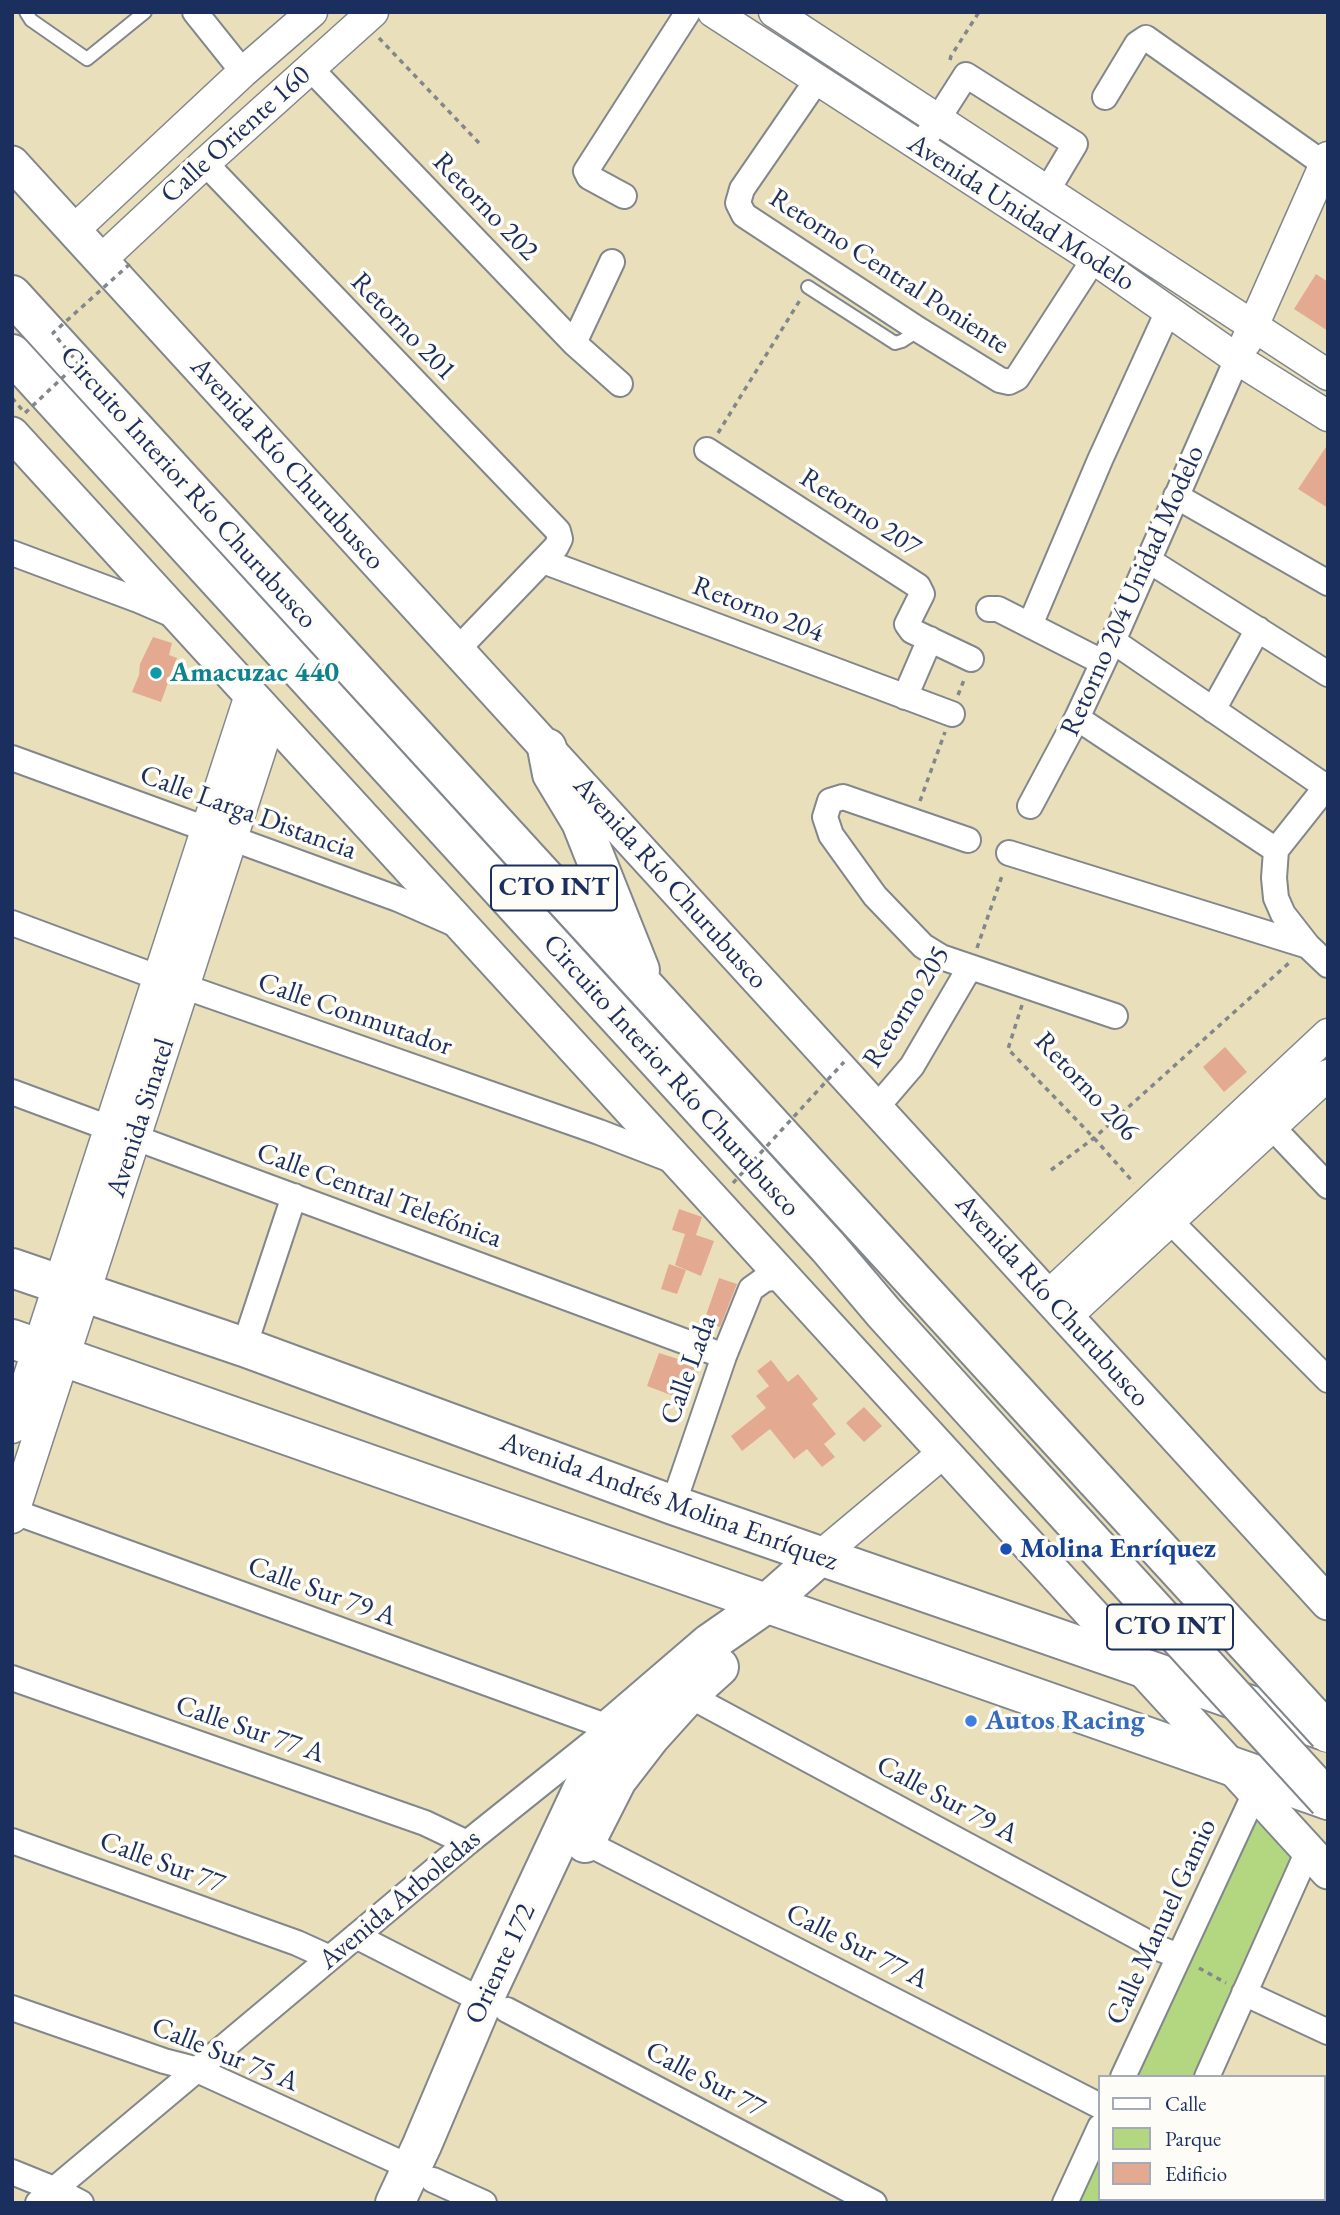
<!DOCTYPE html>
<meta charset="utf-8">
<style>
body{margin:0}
#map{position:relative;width:1340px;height:2215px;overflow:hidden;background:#e9dfbb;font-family:"EB Garamond",serif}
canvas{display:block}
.frame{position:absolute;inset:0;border:14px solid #1b2f5e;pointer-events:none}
.legend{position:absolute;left:1098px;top:2075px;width:228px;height:126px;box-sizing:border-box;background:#fdfcf7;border:2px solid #a3aaba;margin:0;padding:9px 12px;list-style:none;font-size:21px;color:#1b2f5e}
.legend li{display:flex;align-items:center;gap:14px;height:35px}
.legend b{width:35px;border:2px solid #a3aaba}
</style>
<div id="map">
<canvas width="1340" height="2215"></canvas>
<div class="frame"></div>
<ul class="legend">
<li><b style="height:9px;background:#fff"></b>Calle</li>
<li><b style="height:19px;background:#b3d780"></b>Parque</li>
<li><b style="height:19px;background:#e4aa91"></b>Edificio</li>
</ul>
</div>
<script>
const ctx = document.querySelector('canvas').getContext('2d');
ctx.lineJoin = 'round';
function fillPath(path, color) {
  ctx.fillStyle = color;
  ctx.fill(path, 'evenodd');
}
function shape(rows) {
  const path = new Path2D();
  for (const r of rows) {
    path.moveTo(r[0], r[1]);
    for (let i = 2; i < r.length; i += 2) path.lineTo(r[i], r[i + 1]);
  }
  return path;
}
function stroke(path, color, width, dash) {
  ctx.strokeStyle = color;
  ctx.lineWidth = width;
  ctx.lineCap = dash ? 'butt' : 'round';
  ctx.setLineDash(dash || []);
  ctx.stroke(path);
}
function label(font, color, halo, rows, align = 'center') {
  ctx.font = font + ' "EB Garamond",serif';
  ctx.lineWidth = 7;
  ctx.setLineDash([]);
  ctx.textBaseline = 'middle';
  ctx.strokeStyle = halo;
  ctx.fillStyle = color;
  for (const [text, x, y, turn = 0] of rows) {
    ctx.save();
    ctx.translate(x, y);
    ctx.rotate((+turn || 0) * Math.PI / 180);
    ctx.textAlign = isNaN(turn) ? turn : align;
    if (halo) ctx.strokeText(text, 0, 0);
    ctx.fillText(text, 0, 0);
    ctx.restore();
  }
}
fillPath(shape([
 [1251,1817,1302,1859,1202,2077,1134,2077],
 [1100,2151,1100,2199,1145,2199,1144,2203,1077,2203]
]), '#b3d780');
fillPath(shape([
 [1316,274,1328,282,1328,331,1294,309],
 [1328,444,1328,508,1298,489],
 [153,637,172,643,169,655,177,658,161,702,132,692,139,675,140,664],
 [1225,1047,1247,1072,1224,1092,1203,1067],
 [679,1209,702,1217,696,1235,714,1241,701,1276,675,1265,685,1234,672,1230],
 [669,1264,686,1270,677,1294,661,1289],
 [719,1278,737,1284,720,1327,704,1321],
 [659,1353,700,1366,692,1388,689,1387,684,1400,647,1386],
 [771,1360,788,1382,798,1374,818,1399,812,1404,836,1434,824,1444,835,1457,822,1467,807,1449,794,1459,770,1429,742,1451,731,1436,766,1408,756,1396,769,1386,757,1371],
 [864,1407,882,1426,864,1442,846,1423]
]), '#e4aa91');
const service = shape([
 [26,12,31,20,87,59,145,12],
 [808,287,895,343,902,341,919,330]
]);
const minor = shape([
 [195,12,243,72],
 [310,68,574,343,620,384],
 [817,80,742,189,738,203,744,215,919,330,1000,380,1009,382,1017,378,1094,259],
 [1105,97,1137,44,1146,38,1324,164],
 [920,147,966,75,1075,144,1047,191],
 [205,163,558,531,560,539,556,547,457,650],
 [624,196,589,177,586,171,688,12],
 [574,343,612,262],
 [707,450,918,586,922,594,907,624,912,631,971,659],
 [1176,496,1328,583],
 [12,553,138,600,173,615],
 [1148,560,1328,674],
 [543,561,952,714],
 [989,609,998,609,1102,662],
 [1030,625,1100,460,1168,311],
 [1113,641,1326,787,1276,850,1274,878,1276,898,1283,914,1308,946],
 [905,697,930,639],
 [1213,710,1258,629],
 [1077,718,1276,850],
 [12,758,398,899,457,925],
 [1030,806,1077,718,1113,641,1237,359],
 [968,840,843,797,830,801,825,817,831,835,875,896,923,946,941,957,1115,1016],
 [1009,853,1308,946,1328,965],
 [12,923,157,977,599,1132,674,1161],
 [12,1092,724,1356],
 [876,1108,912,1066,970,967],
 [1272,1127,1328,1186],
 [1169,1220,1328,1380],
 [244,1347,294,1196],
 [673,1505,724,1356,751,1289,765,1279,782,1277],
 [12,1511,611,1728],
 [12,1678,425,1823,467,1843],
 [688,1695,1158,1948,1179,1956],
 [12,1841,297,1943,330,1958],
 [585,1842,1100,2106],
 [356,1936,483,2001],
 [1244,1993,1328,2032],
 [12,2008,164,2061,195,2069,412,2168],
 [507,2010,874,2203],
 [1123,2077,1255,1793],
 [1207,2077,1308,1851],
 [12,2172,54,2189,81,2203],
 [433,2180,484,2203],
 [1270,2199,1277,2203],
 [38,2203,467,1843,603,1734],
 [1065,2203,1100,2127],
 [1150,2203,1152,2199]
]);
const tertiary = shape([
 [713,12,1094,259,1237,359,1328,416],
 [774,12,1328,375],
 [74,230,243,72,312,12],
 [101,260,205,163,373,12],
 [1246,342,1328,157],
 [1048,1296,1328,1034],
 [1066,1317,1328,1075],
 [12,1428,250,695],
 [12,1518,271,718],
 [820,1556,943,1453]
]);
const secondary = shape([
 [12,163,1328,1603],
 [12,434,1328,1872]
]);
const primary = shape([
 [12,1268,244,1347,673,1505,1328,1732],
 [12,1339,1328,1800],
 [585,1843,617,1780,651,1736,688,1695,719,1667],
 [395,2203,422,2145,483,2001,611,1728,710,1643,766,1604,820,1556]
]);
const motorway = shape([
 [12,295,1096,1480],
 [12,354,828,1247,884,1313,1012,1454],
 [547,748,552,774,581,822,640,970]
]);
stroke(service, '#82878c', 16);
stroke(minor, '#82878c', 28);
stroke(tertiary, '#82878c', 33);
stroke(secondary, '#82878c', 37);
stroke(primary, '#82878c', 42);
stroke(motorway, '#82878c', 42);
stroke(shape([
 [379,38,479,143],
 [950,60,951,56,979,12],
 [718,433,800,300],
 [958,695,964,680],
 [920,801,945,732],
 [977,948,1003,873],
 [1022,1005,1008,1049,1094,1138,1134,1183],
 [1051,1170,1094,1138,1290,962],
 [1199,1968,1226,1983]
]), '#82878c', 3.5, [5, 5]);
stroke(service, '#fff', 12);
stroke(minor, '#fff', 24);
stroke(tertiary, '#fff', 30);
stroke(secondary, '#fff', 33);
stroke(primary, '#fff', 38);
stroke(motorway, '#fff', 38);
const motorwayBridge = shape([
 [1012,1454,1328,1800],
 [1096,1480,1328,1733]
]);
stroke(motorwayBridge, '#82878c', 42, []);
stroke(shape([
 [12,398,25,413,78,363,53,333,132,262],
 [733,1183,844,1062]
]), '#82878c', 3.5, [5, 5]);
stroke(motorwayBridge, '#fff', 38);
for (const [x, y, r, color] of [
 [156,673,7,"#0f9aa8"],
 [1006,1549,7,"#1a4fb4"],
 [971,1721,7,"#3f7fe0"]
]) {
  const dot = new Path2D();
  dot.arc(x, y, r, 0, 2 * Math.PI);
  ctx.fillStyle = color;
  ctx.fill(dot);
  stroke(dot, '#fdfcf7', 2.5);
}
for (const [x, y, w] of [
 [554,888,126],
 [1170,1627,126]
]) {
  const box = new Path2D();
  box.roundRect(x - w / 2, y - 22.5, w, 45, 5);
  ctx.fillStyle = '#fdfcf7';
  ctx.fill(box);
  stroke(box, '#1b2f5e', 2);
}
label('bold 26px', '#1b2f5e', null, [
 ["CTO INT",554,888],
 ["CTO INT",1170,1627]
]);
label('28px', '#1b2f5e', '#fdfcf7', [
 ["Calle Oriente 160",236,135,-42],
 ["Retorno 202",485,207,46],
 ["Avenida Unidad Modelo",1021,213,33],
 ["Retorno Central Poniente",889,272,33],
 ["Retorno 201",403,327,46],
 ["Avenida Río Churubusco",287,464,48],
 ["Circuito Interior Río Churubusco",188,488,48],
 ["Retorno 207",860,513,33],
 ["Retorno 204 Unidad Modelo",1133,591,-66],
 ["Retorno 204",758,610,21],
 ["Calle Larga Distancia",248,813,20],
 ["Avenida Río Churubusco",670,883,48],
 ["Retorno 205",907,1007,-58],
 ["Calle Conmutador",355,1015,19],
 ["Circuito Interior Río Churubusco",671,1076,48],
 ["Retorno 206",1086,1087,47],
 ["Avenida Sinatel",141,1118,-72],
 ["Calle Central Telefónica",379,1196,20],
 ["Avenida Río Churubusco",1052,1301,48],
 ["Calle Lada",689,1370,-70],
 ["Avenida Andrés Molina Enríquez",669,1502,20],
 ["Calle Sur 79 A",322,1592,20],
 ["Calle Sur 77 A",250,1730,19],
 ["Calle Sur 79 A",947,1800,28],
 ["Calle Sur 77",162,1863,20],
 ["Avenida Arboledas",400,1900,-40],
 ["Calle Manuel Gamio",1162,1922,-65],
 ["Calle Sur 77 A",857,1947,27],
 ["Oriente 172",501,1964,-65],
 ["Calle Sur 75 A",225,2055,22],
 ["Calle Sur 77",705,2080,28]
]);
label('bold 28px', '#0d838f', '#fdfcf7', [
 ["Amacuzac 440",170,673]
], 'left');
label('bold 28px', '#164399', '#fdfcf7', [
 ["Molina Enríquez",1020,1549]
], 'left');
label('bold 28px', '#366cbe', '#fdfcf7', [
 ["Autos Racing",985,1721]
], 'left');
</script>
